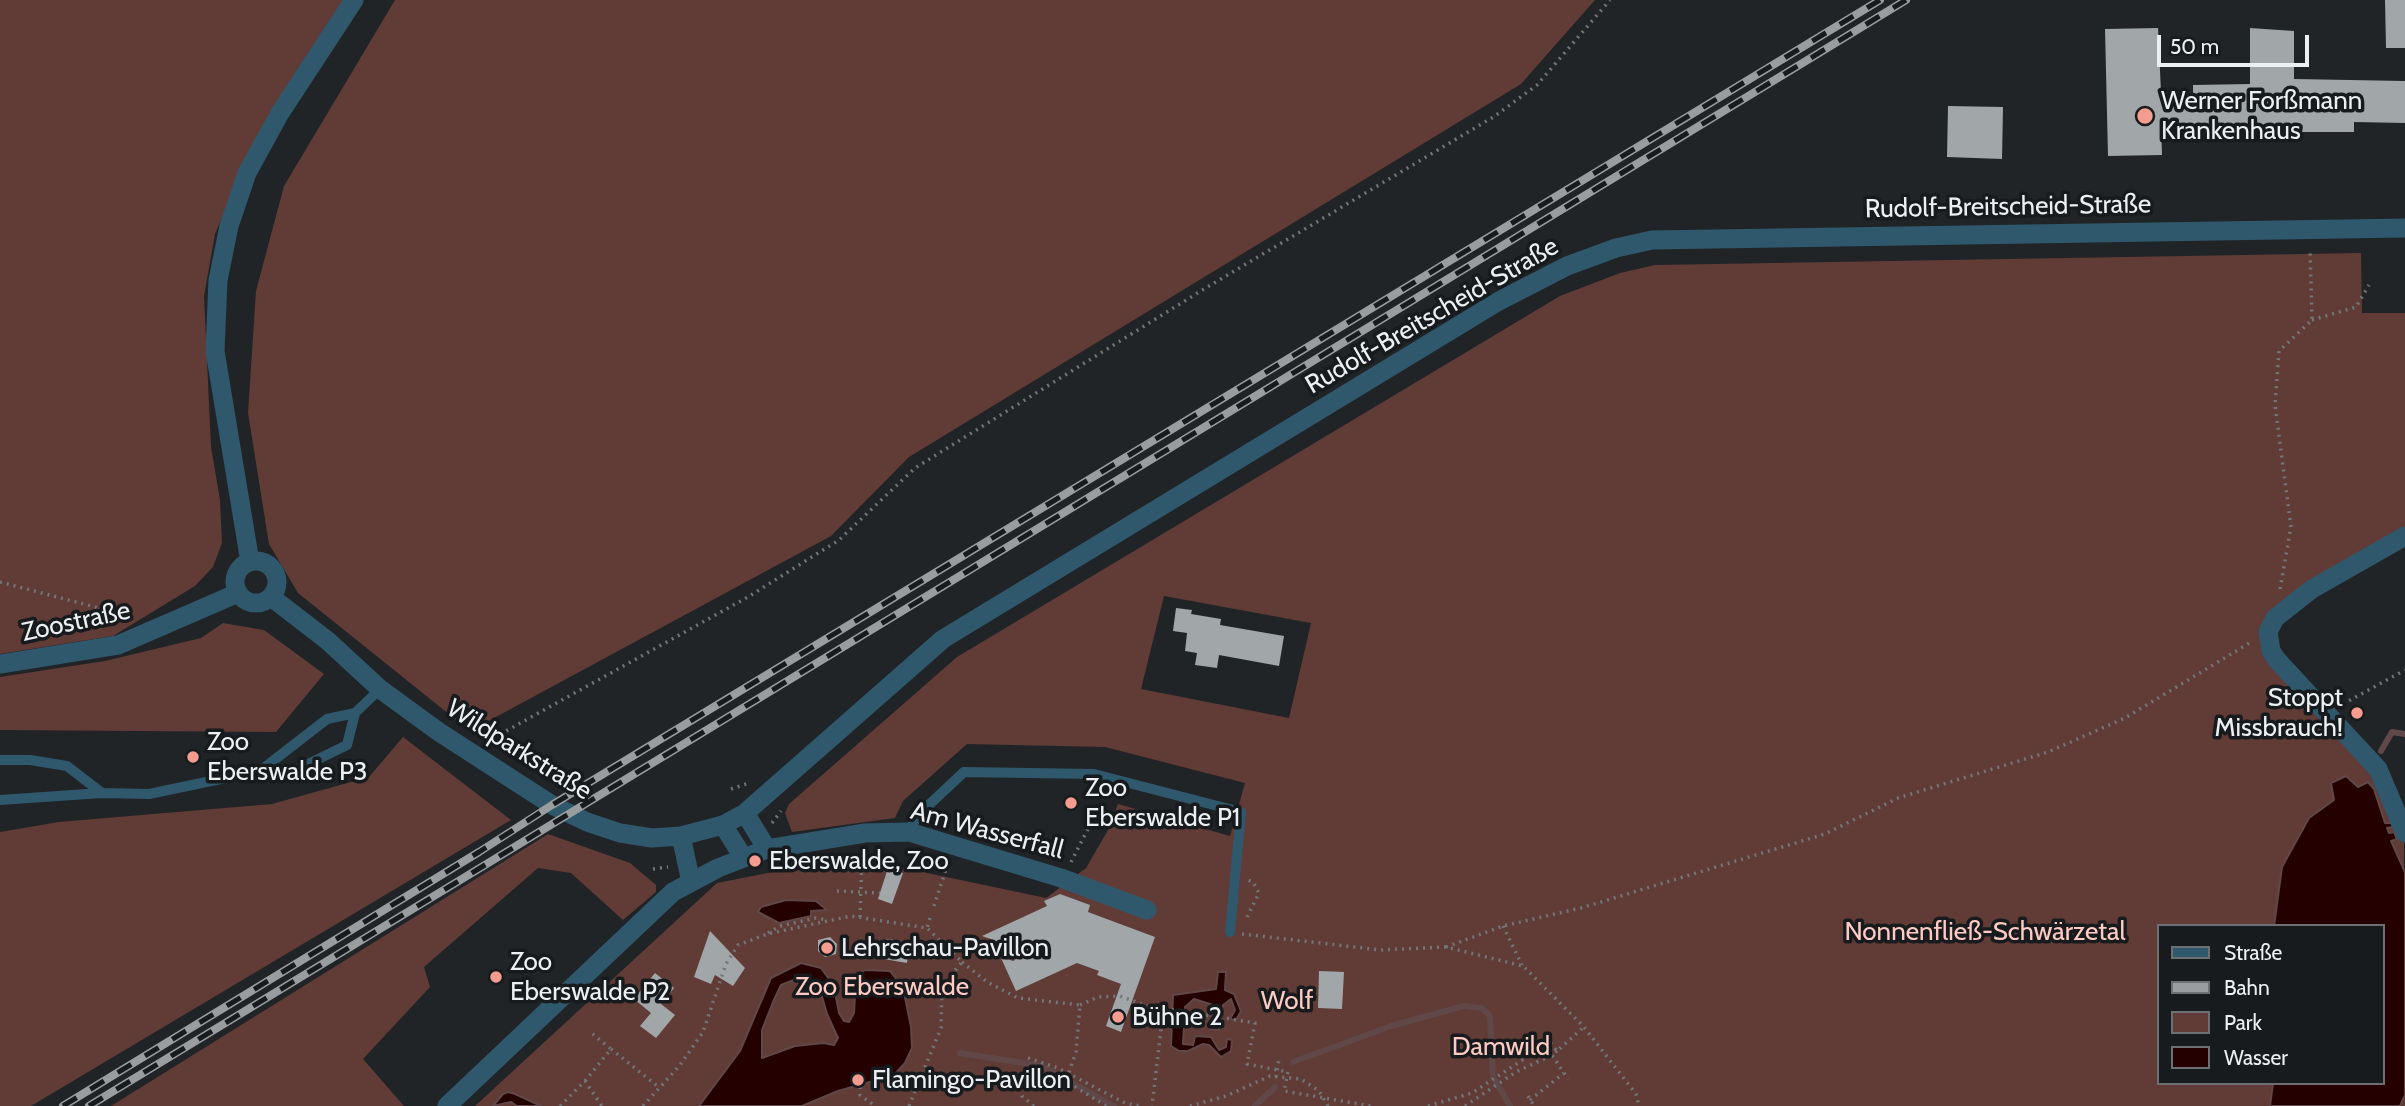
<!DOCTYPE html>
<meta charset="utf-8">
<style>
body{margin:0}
#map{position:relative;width:2405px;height:1106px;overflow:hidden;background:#202427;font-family:Cabin,sans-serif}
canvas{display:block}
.legend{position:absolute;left:2157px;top:924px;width:228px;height:161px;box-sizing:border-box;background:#171b1d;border:2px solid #6d7072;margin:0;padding:9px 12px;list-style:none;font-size:21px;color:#edf0f2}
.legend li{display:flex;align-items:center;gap:14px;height:35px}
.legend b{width:35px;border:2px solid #6d7072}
.scale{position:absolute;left:2157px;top:35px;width:152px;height:32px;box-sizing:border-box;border:4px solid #edf0f2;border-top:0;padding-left:9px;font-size:21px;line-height:24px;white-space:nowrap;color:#edf0f2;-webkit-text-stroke:5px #171b1d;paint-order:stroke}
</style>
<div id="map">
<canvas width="2405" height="1106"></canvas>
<ul class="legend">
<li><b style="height:9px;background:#30586d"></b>Straße</li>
<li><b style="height:9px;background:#999d9f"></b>Bahn</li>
<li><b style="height:19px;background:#613b36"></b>Park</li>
<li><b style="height:19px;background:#240001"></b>Wasser</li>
</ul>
<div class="scale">50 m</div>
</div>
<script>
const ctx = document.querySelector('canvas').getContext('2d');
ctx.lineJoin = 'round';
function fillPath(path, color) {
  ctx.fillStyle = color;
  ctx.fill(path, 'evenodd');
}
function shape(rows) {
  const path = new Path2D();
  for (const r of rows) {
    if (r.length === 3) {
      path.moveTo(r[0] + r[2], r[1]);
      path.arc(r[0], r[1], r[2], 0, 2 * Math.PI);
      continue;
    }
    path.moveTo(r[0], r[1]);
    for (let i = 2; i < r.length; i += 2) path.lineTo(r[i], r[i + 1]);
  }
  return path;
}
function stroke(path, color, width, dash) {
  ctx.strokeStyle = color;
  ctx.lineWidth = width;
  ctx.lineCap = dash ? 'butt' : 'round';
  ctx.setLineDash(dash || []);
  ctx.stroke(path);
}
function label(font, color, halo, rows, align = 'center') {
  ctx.font = font + ' Cabin,sans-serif';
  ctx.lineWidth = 7;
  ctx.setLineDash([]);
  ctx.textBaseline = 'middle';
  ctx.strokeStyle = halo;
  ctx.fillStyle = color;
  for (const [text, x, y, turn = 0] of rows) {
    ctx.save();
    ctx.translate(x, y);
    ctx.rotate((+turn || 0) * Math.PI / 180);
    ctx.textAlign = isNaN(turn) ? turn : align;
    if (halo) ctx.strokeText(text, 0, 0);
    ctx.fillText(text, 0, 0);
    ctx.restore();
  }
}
fillPath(shape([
 [0,0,347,0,252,147,215,234,204,296,211,447,220,500,222,543,213,567,195,586,113,636,0,654],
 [395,0,1595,0,1521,84,909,457,831,536,470,731,298,593,269,544,248,413,256,291,284,186],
 [2361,253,2362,313,2405,313,2405,533,2262,632,2377,779,2394,812,2404,844,2405,1106,475,1106,717,883,783,870,894,866,1046,898,1086,868,1108,830,1118,804,1230,836,1245,783,1105,747,967,744,903,801,895,818,792,832,785,813,789,804,957,657,1560,296,1620,273,1655,265],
 [1164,596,1311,623,1289,718,1141,689],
 [2158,926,2382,926,2382,1083,2158,1083],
 [223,623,264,630,324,674,276,732,0,730,0,677,105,661,201,638],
 [403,737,511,820,31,1106,0,1106,0,832,59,822,272,804,369,777],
 [548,834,630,863,656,885,656,892,623,920,571,873,538,868,424,967,430,987,363,1059,404,1106,111,1106]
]), '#613b36');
const water = shape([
 [2346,776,2358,787,2368,782,2374,789,2385,823,2391,823,2393,827,2387,828,2389,833,2394,832,2397,839,2391,841,2405,872,2405,1095,2400,1106,2270,1106,2273,1083,2382,1083,2382,926,2274,926,2282,867,2309,818,2334,800,2331,783,2346,776],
 [786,900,816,901,827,910,811,911,811,916,779,923,758,912,761,907,786,900],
 [801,963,821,968,834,986,839,1013,844,1021,849,1022,854,1013,856,976,865,970,890,971,903,987,911,1027,912,1048,905,1063,894,1075,838,1091,802,1106,699,1106,740,1051,771,978,801,963],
 [804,976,819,986,827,1014,838,1038,834,1045,823,1043,795,1046,762,1058,762,1030,773,1002,781,985,804,976],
 [1218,972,1226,972,1225,990,1234,994,1241,1011,1236,1020,1230,1019,1235,1010,1231,999,1223,1005,1219,1030,1210,1029,1213,1005,1194,999,1185,1007,1183,1044,1193,1045,1195,1036,1211,1037,1219,1050,1226,1047,1227,1039,1232,1040,1231,1051,1221,1057,1209,1045,1203,1044,1188,1051,1179,1051,1171,1046,1173,995,1216,989,1218,972],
 [508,1092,515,1094,541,1106,517,1106,511,1102,493,1106,503,1094,508,1092]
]);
fillPath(water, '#240001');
stroke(water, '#604849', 2);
stroke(shape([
 [2381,751,2392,732,2405,734],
 [960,1053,1042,1066,1114,1106],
 [1293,1062,1391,1026,1464,1006,1482,1008,1490,1016,1493,1077,1510,1106],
 [1255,1106,1275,1087]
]), '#604849', 6);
fillPath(shape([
 [2385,0,2405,0,2405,48,2386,48],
 [2158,28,2161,92,2193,93,2193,85,2250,84,2250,28,2294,31,2294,79,2405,81,2405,123,2354,122,2354,132,2292,132,2292,140,2244,140,2245,132,2194,132,2194,124,2161,124,2162,155,2108,156,2105,29],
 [1948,106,2003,107,2002,159,1947,157],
 [1176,608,1192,610,1191,614,1221,619,1220,625,1284,636,1279,666,1219,655,1217,668,1195,665,1197,653,1185,651,1187,633,1173,631],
 [888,868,903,873,892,904,878,899],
 [1060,894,1090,905,1088,912,1155,937,1121,1032,1106,1026,1121,984,1097,975,1099,971,1077,963,1016,991,1001,958,1014,961,1017,948,982,936,1047,906,1044,901],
 [710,931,745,968,733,986,715,975,711,984,694,977],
 [830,937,837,944,836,954,825,957,818,951,818,940],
 [887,939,910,942,907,963,884,959],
 [1319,971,1344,972,1342,1009,1318,1008],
 [655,973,674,988,661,1004,675,1015,656,1038,640,1026,651,1013,634,999]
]), '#a1a6a9');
stroke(shape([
 [2312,320,2356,307,2369,285],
 [0,582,133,617],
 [2280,589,2291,527,2275,405,2279,351,2312,320,2310,249],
 [2343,704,2405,670],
 [488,741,748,597,839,540,915,468,1204,289,1495,116,1537,85,1610,0],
 [731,789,749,783],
 [772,823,781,811],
 [1071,862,1091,823],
 [653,869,668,867],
 [837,891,880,893],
 [934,906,948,863],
 [860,917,862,853],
 [1247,917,1259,893,1253,882,1248,880],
 [1503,926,1522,965],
 [768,933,780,926,816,918,828,920],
 [1242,934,1381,950,1446,947,1523,966,1584,1027,1636,1094,1639,1106],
 [1446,947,1503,926,1581,908,1825,834,1898,798,2048,752,2125,718,2251,642],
 [962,962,987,982,1018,998,1080,1005,1076,1052,1066,1081],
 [1080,1005,1098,997,1120,996,1163,1012,1152,1106],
 [611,1049,660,1088],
 [1557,1051,1552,1055,1568,1079],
 [1028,1058,1058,1068,1125,1103,1140,1106],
 [1276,1077,1279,1059],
 [585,1081,611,1049,589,1031],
 [860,1087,860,1095,875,1106],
 [1528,1096,1534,1106],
 [1530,1100,1564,1073],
 [560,1106,585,1081,602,1106],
 [643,1106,680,1065,703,1032,726,964,738,945,767,934,851,916,927,928,930,918],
 [909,1106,941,1028,942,986,962,962,927,928],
 [1034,1106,1022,1096,1020,1089,1028,1072,1066,1081,1106,1106],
 [1190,1106,1226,1096,1270,1076,1301,1079,1319,1091,1328,1106],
 [1428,1106,1472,1093,1550,1042,1557,1051,1584,1027],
 [1465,1106,1516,1072,1552,1055]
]), '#727679', 3.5, [2, 5]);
stroke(shape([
 [0,760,30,760,67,766,102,793],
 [260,771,327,719,355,713,380,689],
 [0,800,102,793,149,794,259,771,298,769,347,745,355,713],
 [909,832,917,816,964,772,1094,774,1241,812,1230,932]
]), '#30586d', 10);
stroke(shape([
 [2405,536,2312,589,2275,618,2268,632,2271,651,2277,660,2378,769,2405,833],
 [256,582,21],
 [250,562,215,351,218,280,229,226,247,173,280,113,354,0],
 [271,597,328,641,380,689,439,732,552,805,587,822,620,833,652,838,681,836,723,825,745,813,943,639,1499,301,1567,266,1616,248,1652,240,2405,228],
 [0,664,118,645,238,593],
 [745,813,767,849],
 [723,825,743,857],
 [681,836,691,882],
 [447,1106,673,892,718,868,767,849,865,833,909,832,1061,878,1147,910]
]), '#30586d', 19);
const rail = shape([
 [63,1106,479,852,552,805,1880,0],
 [89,1106,1906,0]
]);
stroke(rail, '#999d9f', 8);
stroke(rail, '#171b1d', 5, [16]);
stroke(shape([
 [1151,1006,1255,1023,1247,1064,1288,1072,1284,1091,1371,1106]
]), '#727679', 3.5, [2, 5]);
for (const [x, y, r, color] of [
 [2145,116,9,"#f59c91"],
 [2357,713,7,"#f59c91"],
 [193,757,7,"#f59c91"],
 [1071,803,7,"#f59c91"],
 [755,861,7,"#f59c91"],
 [827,948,7,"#f59c91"],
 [496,977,7,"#f59c91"],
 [1118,1017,7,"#f59c91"],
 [858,1080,7,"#f59c91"]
]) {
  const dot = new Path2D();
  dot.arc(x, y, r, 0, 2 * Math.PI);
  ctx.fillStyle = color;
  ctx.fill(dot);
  stroke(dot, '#171b1d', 2.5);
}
label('26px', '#edf0f2', '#171b1d', [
 ["Werner Forßmann",2161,101],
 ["Krankenhaus",2161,131],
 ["Stoppt",2343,698,"right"],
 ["Missbrauch!",2343,728,"right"],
 ["Zoo",207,742],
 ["Eberswalde P3",207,772],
 ["Zoo",1085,788],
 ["Eberswalde P1",1085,818],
 ["Eberswalde, Zoo",769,861],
 ["Lehrschau-Pavillon",841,948],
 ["Zoo",510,962],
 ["Eberswalde P2",510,992],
 ["Bühne 2",1132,1017],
 ["Flamingo-Pavillon",872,1080]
], 'left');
label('26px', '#edf0f2', '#171b1d', [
 ["Rudolf-Breitscheid-Straße",2008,207,-1],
 ["Rudolf-Breitscheid-Straße",1432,316,-30],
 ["Zoostraße",76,622,-12],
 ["Wildparkstraße",519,750,32],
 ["Am Wasserfall",987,831,15]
]);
label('26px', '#fecbc4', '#171b1d', [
 ["Nonnenfließ-Schwärzetal",1985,932],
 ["Zoo Eberswalde",882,987],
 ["Wolf",1287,1001],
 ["Damwild",1501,1047]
]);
</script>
